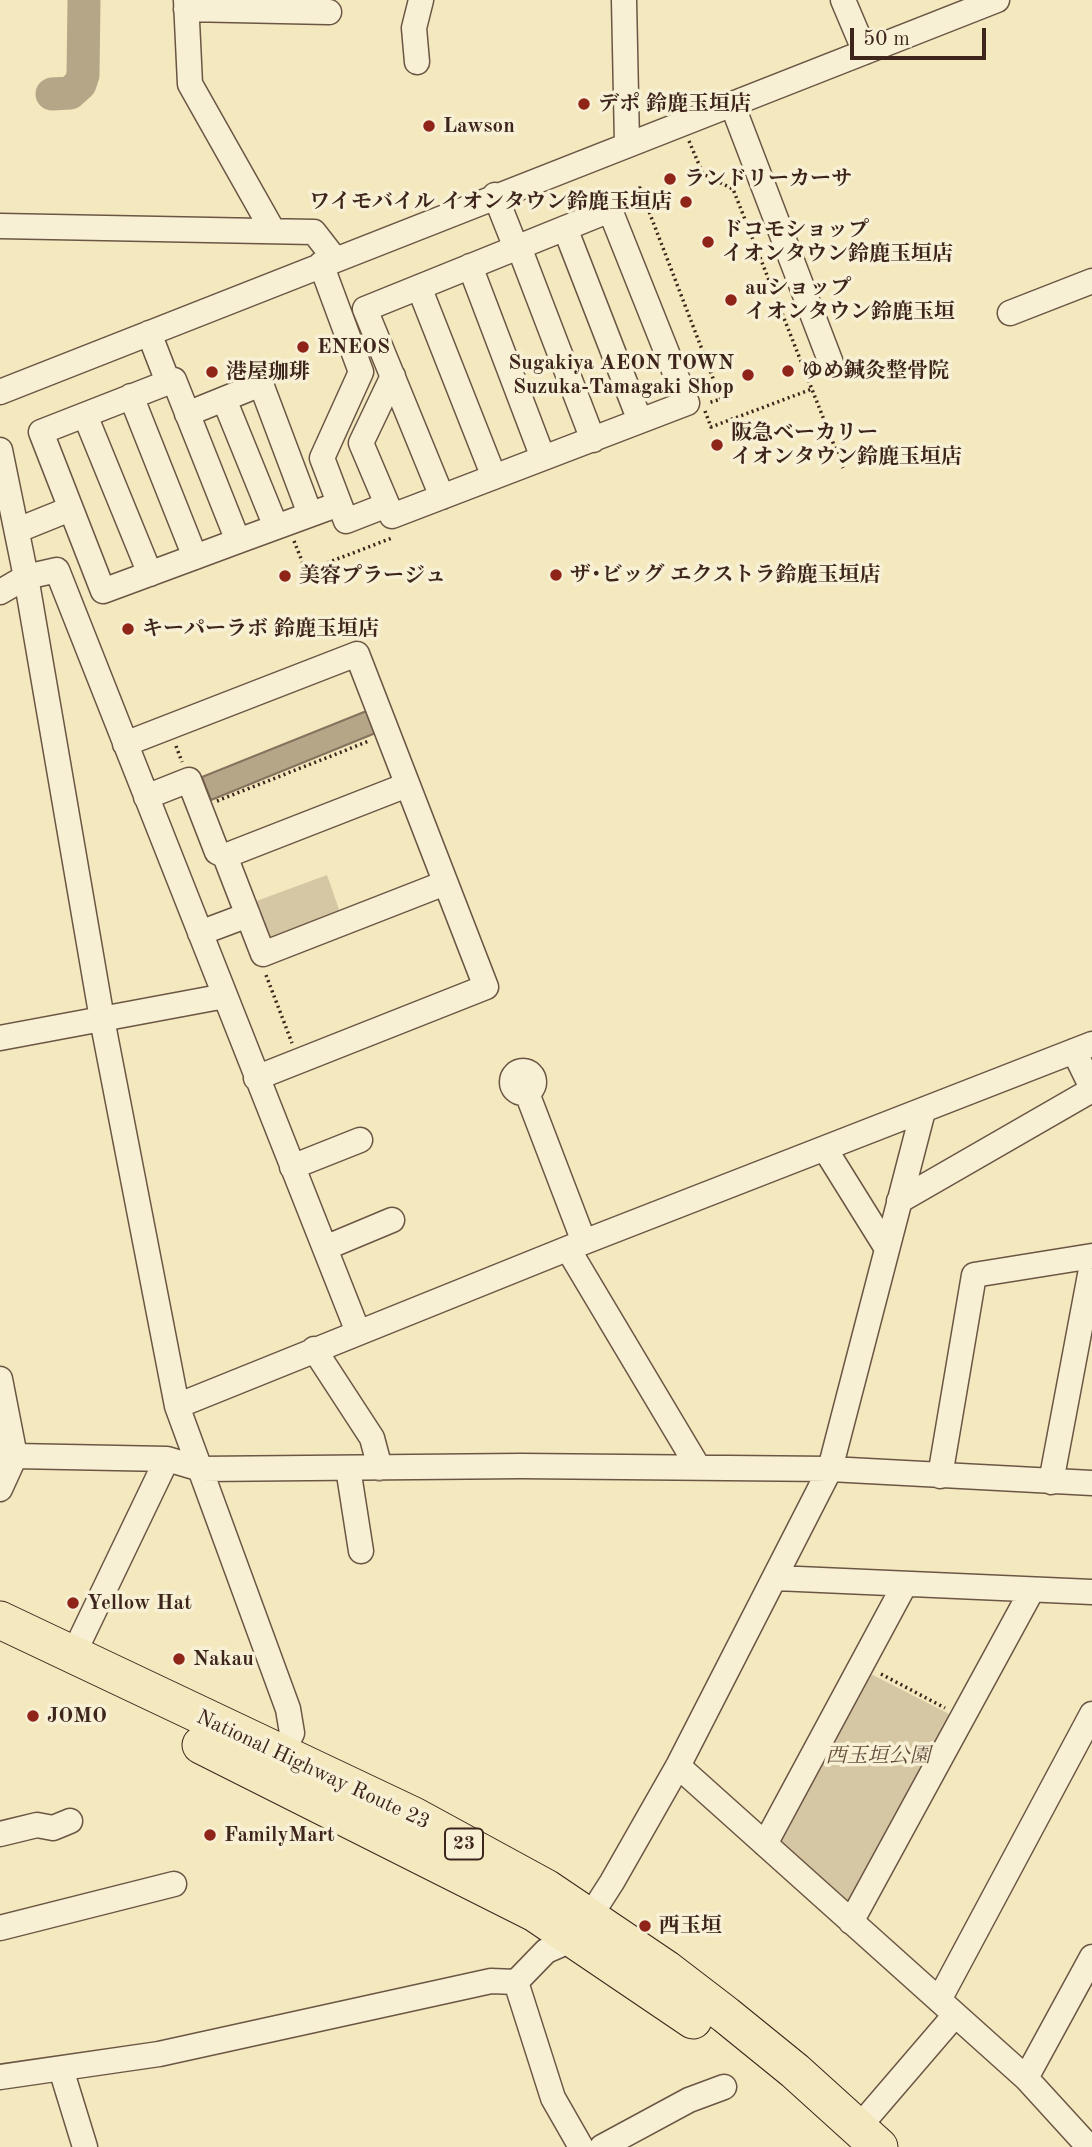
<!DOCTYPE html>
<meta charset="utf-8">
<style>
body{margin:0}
#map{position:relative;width:1092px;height:2147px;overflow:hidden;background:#f4e8bf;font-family:"Old Standard TT",serif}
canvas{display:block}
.scale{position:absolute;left:850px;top:28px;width:136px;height:32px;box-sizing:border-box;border:4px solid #3d251c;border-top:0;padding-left:9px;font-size:21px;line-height:24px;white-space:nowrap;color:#3d251c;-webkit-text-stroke:5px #f8f0d5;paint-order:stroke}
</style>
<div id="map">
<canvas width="1092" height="2147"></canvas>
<div class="scale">50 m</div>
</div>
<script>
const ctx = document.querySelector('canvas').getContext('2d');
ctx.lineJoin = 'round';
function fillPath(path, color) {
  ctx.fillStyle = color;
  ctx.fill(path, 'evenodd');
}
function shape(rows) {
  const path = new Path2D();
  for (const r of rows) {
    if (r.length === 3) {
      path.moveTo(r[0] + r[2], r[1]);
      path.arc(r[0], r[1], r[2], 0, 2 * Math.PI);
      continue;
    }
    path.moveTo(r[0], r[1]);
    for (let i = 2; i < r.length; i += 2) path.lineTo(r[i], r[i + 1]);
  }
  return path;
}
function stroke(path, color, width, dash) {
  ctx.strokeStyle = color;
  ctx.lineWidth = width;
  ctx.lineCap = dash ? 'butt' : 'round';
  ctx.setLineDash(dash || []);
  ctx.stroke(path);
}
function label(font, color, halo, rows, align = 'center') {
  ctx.font = font + ' "Old Standard TT","Noto Serif JP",serif';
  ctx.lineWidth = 7;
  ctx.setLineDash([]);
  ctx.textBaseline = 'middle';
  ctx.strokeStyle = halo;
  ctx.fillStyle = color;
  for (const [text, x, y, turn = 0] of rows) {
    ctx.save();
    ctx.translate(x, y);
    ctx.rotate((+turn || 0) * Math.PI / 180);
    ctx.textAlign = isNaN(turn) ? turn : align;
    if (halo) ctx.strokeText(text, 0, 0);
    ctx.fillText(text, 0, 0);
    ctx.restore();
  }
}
fillPath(shape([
 [327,875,341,915,281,940,263,933,251,903],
 [867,1672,955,1717,853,1904,843,1906,778,1846,779,1835]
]), '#d5c7a3');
const water = shape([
 [369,710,378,732,211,800,202,777,369,710]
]);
fillPath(water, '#b6a688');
stroke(water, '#86725d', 2);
stroke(shape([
 [52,94,70,93,80,84,83,75,84,0]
]), '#b6a688', 33);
const minor = shape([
 [186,0,190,84,273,231],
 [624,0,627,143],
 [843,0,865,52],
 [186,9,329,12],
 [417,62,414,28,421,0],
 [732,104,831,363],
 [495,195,516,248],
 [0,226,314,232,335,259],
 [565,228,640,421],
 [519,247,593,440],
 [321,264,361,372,322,458,346,521,387,505],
 [470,266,543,458],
 [419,287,494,477],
 [1010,313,1092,281],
 [149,333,168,382],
 [393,376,361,443,392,516,687,403,610,210,365,309,442,497],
 [0,392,997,0],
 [131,396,195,557],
 [224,399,276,527],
 [187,414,261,384,310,514],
 [85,415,150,574],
 [0,450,26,577,102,1019,177,1406,288,1709,292,1733,276,1767],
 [18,530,70,509],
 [238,541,174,380,41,432,103,591,195,557,238,541,339,504],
 [0,592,26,577,57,570,358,1332],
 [125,744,357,654,486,987,256,1078],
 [146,797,189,780,217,852,225,856,263,954,445,883],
 [225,856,407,785],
 [200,933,248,915],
 [0,1038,225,996],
 [1074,1051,1092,1088],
 [523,1082,11],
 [527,1093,584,1242],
 [825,1149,886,1247],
 [292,1167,360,1140],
 [899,1201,1092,1090],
 [325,1248,392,1220],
 [568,1249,698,1467],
 [314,1349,372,1438,380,1468],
 [0,1379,15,1456,0,1489],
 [177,1406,584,1242,1092,1044],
 [0,1449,15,1456,167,1459,201,1469,521,1466,830,1469,1092,1483],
 [348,1468,361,1551],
 [940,1476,974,1275,1092,1256],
 [1051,1482,1092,1264],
 [776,1578,1092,1592],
 [73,1655,167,1459],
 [678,1766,1026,2078,1089,2147],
 [0,1834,37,1825,53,1828,70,1821],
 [765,1844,905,1584],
 [851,1922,1032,1590],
 [0,1928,174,1884],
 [516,1982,553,2098,581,2147],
 [939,2000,1092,1714],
 [61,2069,85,2147],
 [0,2077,159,2054,491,1981,516,1982,546,1951,576,1938,612,1882,678,1766,830,1469,923,1111],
 [1026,2078,1092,1957],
 [858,2128,955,2015],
 [602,2147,689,2100,724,2087]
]);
const highway = shape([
 [0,1620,414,1816,546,1888,666,1969,726,2015,795,2071,879,2147],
 [201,1745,535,1913,693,2020]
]);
stroke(minor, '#6b5645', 27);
stroke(highway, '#3d251c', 39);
stroke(shape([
 [689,141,703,174,733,189,843,468],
 [623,194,640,188,721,399,708,403],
 [705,411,711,427,812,389],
 [294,541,306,571,392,538],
 [176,746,182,762],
 [217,801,369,741],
 [266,975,292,1043],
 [881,1674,945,1708]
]), '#3d251c', 3.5, [2, 3.5]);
stroke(minor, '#f8f0d5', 24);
stroke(highway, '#f4e8bf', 37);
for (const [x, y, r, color] of [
 [584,104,7,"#8f2418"],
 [429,126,7,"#8f2418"],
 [670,179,7,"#8f2418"],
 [686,202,7,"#8f2418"],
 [708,242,7,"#8f2418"],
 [731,300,7,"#8f2418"],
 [303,347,7,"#8f2418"],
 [788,371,7,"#8f2418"],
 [212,372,7,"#8f2418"],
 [748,375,7,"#8f2418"],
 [717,445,7,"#8f2418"],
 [556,575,7,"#8f2418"],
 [285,576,7,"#8f2418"],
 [128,629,7,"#8f2418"],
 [73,1603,7,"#8f2418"],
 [179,1659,7,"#8f2418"],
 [33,1716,7,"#8f2418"],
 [210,1835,7,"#8f2418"],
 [645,1926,7,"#8f2418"]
]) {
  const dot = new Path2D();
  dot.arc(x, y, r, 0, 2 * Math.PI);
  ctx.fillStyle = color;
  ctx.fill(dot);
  stroke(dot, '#f8f0d5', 2.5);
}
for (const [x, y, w] of [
 [464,1844,38]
]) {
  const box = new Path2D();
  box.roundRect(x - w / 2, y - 15.5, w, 31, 5);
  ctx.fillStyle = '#f8f0d5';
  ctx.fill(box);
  stroke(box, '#3d251c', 2);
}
label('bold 19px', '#3d251c', null, [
 ["23",464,1844]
]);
label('bold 21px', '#3d251c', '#f8f0d5', [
 ["デポ 鈴鹿玉垣店",598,104],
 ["Lawson",443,126],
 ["ランドリーカーサ",684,179],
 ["ワイモバイル イオンタウン鈴鹿玉垣店",672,202,"right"],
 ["ドコモショップ",722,230],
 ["イオンタウン鈴鹿玉垣店",722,254],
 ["auショップ",745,288],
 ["イオンタウン鈴鹿玉垣",745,312],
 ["ENEOS",317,347],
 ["Sugakiya AEON TOWN",734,363,"right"],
 ["Suzuka-Tamagaki Shop",734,387,"right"],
 ["ゆめ鍼灸整骨院",802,371],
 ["港屋珈琲",226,372],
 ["阪急ベーカリー",731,433],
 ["イオンタウン鈴鹿玉垣店",731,457],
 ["ザ･ビッグ エクストラ鈴鹿玉垣店",570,575],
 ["美容プラージュ",299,576],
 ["キーパーラボ 鈴鹿玉垣店",142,629],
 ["Yellow Hat",87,1603],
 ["Nakau",193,1659],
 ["JOMO",47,1716],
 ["FamilyMart",224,1835],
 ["西玉垣",659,1926]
], 'left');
label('italic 21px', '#634e3e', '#f8f0d5', [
 ["西玉垣公園",878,1756]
]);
label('21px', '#3d251c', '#f8f0d5', [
 ["National Highway Route 23",313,1770,25]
]);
</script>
